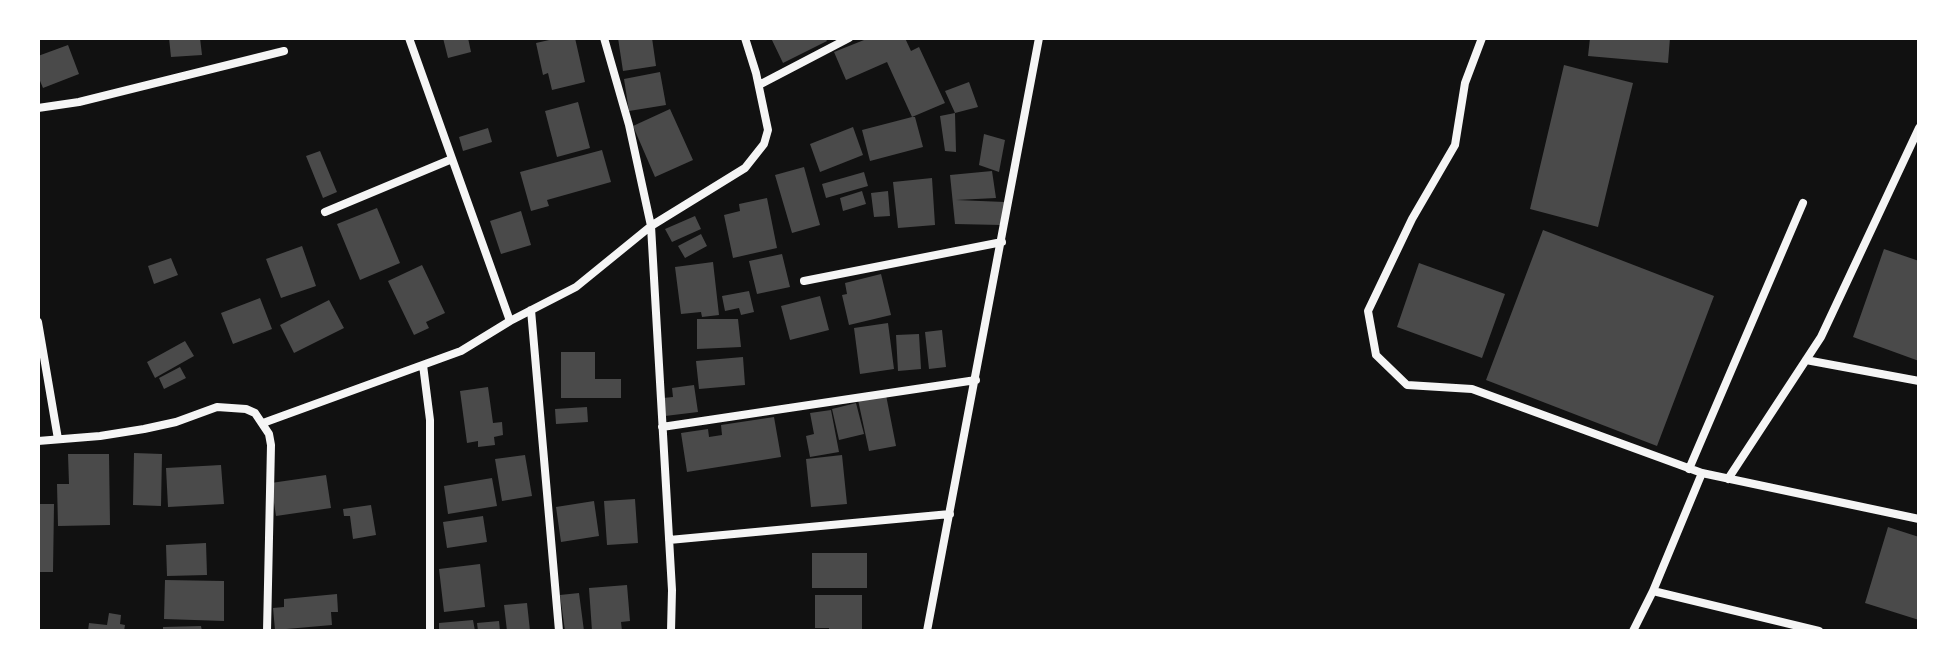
<!DOCTYPE html>
<style>
body{margin:0}
#map{position:relative;width:1957px;height:669px;overflow:hidden;background:#111;font-family:Barlow,sans-serif}
canvas{display:block}
.frame{position:absolute;inset:0;border:40px solid #fff;pointer-events:none}
</style>
<div id="map">
<canvas width="1957" height="669"></canvas>
<div class="frame"></div>
</div>
<script>
const ctx = document.querySelector('canvas').getContext('2d');
ctx.lineJoin = 'round';
function fillPath(path, color) {
  ctx.fillStyle = color;
  ctx.fill(path, 'evenodd');
}
function shape(rows) {
  const path = new Path2D();
  for (const r of rows) {
    path.moveTo(r[0], r[1]);
    for (let i = 2; i < r.length; i += 2) path.lineTo(r[i], r[i + 1]);
  }
  return path;
}
function stroke(path, color, width, dash) {
  ctx.strokeStyle = color;
  ctx.lineWidth = width;
  ctx.lineCap = dash ? 'butt' : 'round';
  ctx.setLineDash(dash || []);
  ctx.stroke(path);
}
fillPath(shape([
 [169,38,200,38,202,55,171,57],
 [443,38,468,38,471,52,448,58],
 [558,38,575,38,585,82,552,90,548,73,543,75,536,43],
 [618,38,652,38,656,66,623,71],
 [771,38,825,38,827,41,783,63],
 [869,38,905,38,911,51,919,47,945,103,912,117,915,117,923,147,870,161,862,130,912,117,887,62,846,80,834,52],
 [1590,38,1670,38,1668,63,1588,56],
 [68,45,79,74,43,88,38,76,38,56],
 [1564,65,1633,83,1598,227,1530,209],
 [660,72,666,105,629,111,624,79],
 [969,82,978,107,955,113,945,91],
 [578,102,590,148,557,157,545,111],
 [670,109,693,160,655,177,633,126],
 [955,113,956,152,945,151,940,116],
 [853,127,863,155,820,172,810,144],
 [488,128,492,142,463,151,459,137],
 [984,134,1005,140,999,172,979,165],
 [602,150,611,182,547,200,549,206,531,211,520,172],
 [320,151,337,192,323,198,306,156],
 [804,167,820,225,792,233,775,175],
 [992,171,996,198,956,200,1005,202,1001,225,955,224,950,175],
 [864,172,868,186,826,198,822,184],
 [932,178,935,225,898,228,893,182],
 [862,191,866,204,843,211,840,198],
 [888,191,890,216,874,217,871,193],
 [767,198,777,248,733,258,724,215,740,211,739,204],
 [377,208,400,263,360,280,337,224],
 [521,211,531,245,501,254,490,221],
 [695,216,701,229,672,242,665,229],
 [1543,230,1714,296,1657,446,1486,380],
 [701,234,707,246,685,258,678,246],
 [302,246,316,286,281,298,266,259],
 [1884,249,1919,261,1919,361,1853,337],
 [782,254,790,287,757,294,749,261],
 [171,258,178,275,154,284,148,266],
 [713,262,719,315,702,317,701,312,681,314,675,267],
 [1419,263,1505,294,1482,358,1397,327],
 [422,265,445,313,426,322,429,328,414,335,388,281],
 [881,274,891,315,849,325,842,295,847,294,845,283],
 [749,291,754,312,741,315,739,308,725,311,722,296],
 [820,296,829,330,790,340,781,306],
 [260,298,272,329,233,344,221,313],
 [329,300,344,328,294,353,280,325],
 [697,319,738,319,741,347,697,349],
 [888,323,894,369,860,374,854,328],
 [942,330,946,367,929,369,925,332],
 [919,334,921,369,898,371,896,335],
 [185,341,194,356,155,378,147,362],
 [561,352,595,352,595,379,621,379,621,398,561,398],
 [743,357,745,385,699,389,696,361],
 [180,367,186,378,164,389,159,378],
 [694,385,698,412,665,416,663,398,673,397,672,388],
 [488,387,493,423,502,422,503,435,494,437,495,445,478,447,478,441,467,443,460,391],
 [886,395,896,446,869,451,858,400],
 [856,403,864,434,839,440,832,409],
 [587,407,588,422,556,424,555,409],
 [831,410,839,452,810,457,806,436,814,434,810,413],
 [774,417,781,457,687,472,681,433,708,429,709,437,722,435,721,425],
 [134,453,162,454,161,506,133,505],
 [68,454,109,454,110,525,58,526,57,484,69,484],
 [525,455,532,496,502,501,495,459],
 [842,455,847,504,811,507,806,459],
 [221,465,224,504,168,507,166,468],
 [326,475,331,508,276,516,271,483],
 [492,478,497,506,448,514,444,486],
 [635,499,638,543,607,545,604,501],
 [594,501,599,536,561,542,556,507],
 [38,504,54,504,53,572,38,572],
 [371,505,376,535,353,539,350,516,344,516,343,509],
 [483,516,487,542,447,548,443,522],
 [1888,527,1919,537,1919,620,1865,603],
 [206,543,207,575,167,576,166,545],
 [812,553,867,553,867,588,812,588],
 [480,564,485,607,444,612,439,569],
 [165,580,224,581,224,621,164,619],
 [627,585,630,621,621,622,622,631,592,631,589,588],
 [579,593,584,631,565,631,560,595],
 [337,594,338,612,331,612,332,625,275,630,273,608,284,607,284,599],
 [815,595,862,595,862,629,829,631,829,628,815,628],
 [527,603,530,631,507,631,504,605],
 [109,613,121,615,120,624,125,625,124,631,88,631,89,623,107,625],
 [473,620,475,631,439,631,439,623],
 [499,621,500,631,478,631,477,623],
 [201,626,202,631,163,631,163,627]
]), '#4a4a4a');
stroke(shape([
 [409,38,510,321],
 [604,38,629,125,651,226,672,590,671,631],
 [1482,38,1465,83,1455,145,1412,219,1368,311,1376,355,1407,385,1472,389,1702,473,1919,519],
 [759,85,849,38],
 [38,108,79,102,284,51],
 [325,212,452,159],
 [804,281,1002,242],
 [531,310,559,631],
 [38,322,58,439],
 [1806,360,1919,381],
 [423,365,430,420,430,631],
 [263,423,461,351,510,321,576,287,651,226,745,168,764,144,768,130,756,73,745,38],
 [662,427,976,380],
 [38,441,100,436,144,429,176,422,217,407,246,409,255,413,269,434,271,445,267,631],
 [1689,469,1803,203],
 [1728,479,1821,337,1919,128],
 [669,540,950,514],
 [1653,591,1819,631],
 [927,631,1039,38],
 [1633,631,1653,591,1702,473]
]), '#f5f5f5', 8);
</script>
